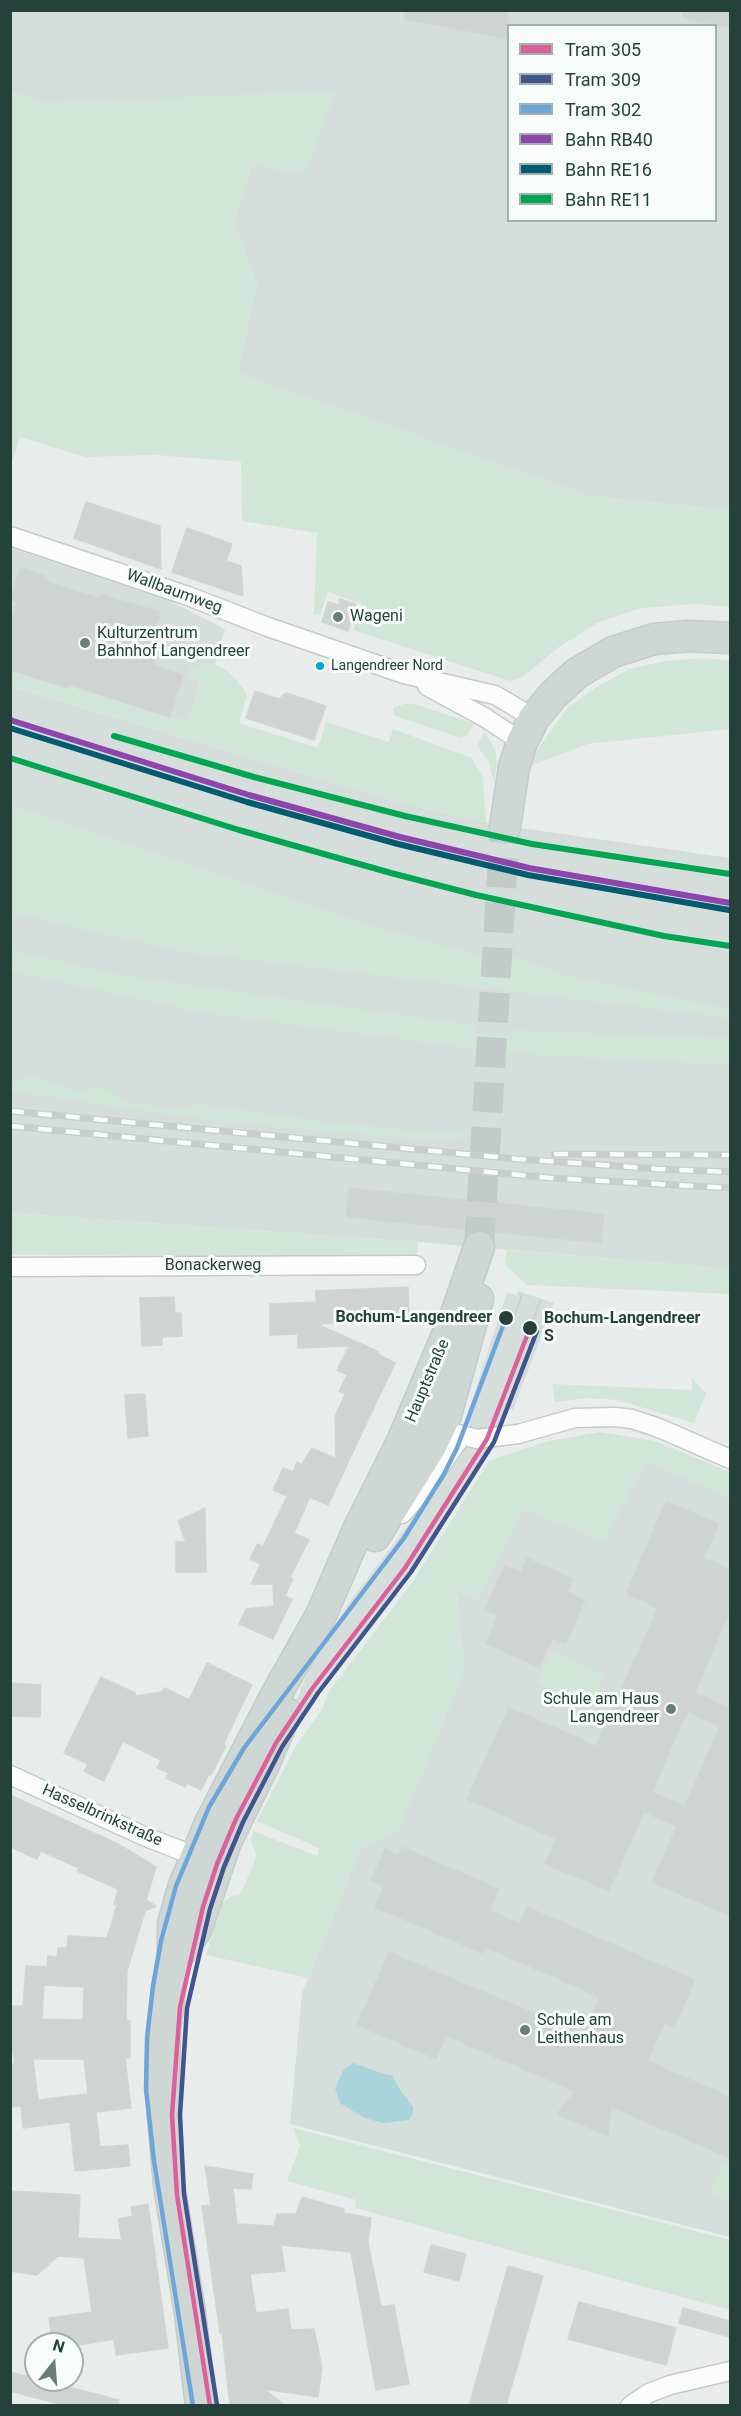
<!DOCTYPE html>
<meta charset="utf-8">
<style>
body{margin:0}
#map{position:relative;width:741px;height:2416px;overflow:hidden;background:#e8edeb;font-family:Roboto,sans-serif}
canvas{display:block}
.frame{position:absolute;inset:0;border:12px solid #24423a;pointer-events:none}
.legend{position:absolute;left:507px;top:24px;width:210px;height:198px;box-sizing:border-box;background:#f7fbf9;border:2px solid #a3b1ad;margin:0;padding:8px 10px;list-style:none;font-size:18px;color:#24423a}
.legend li{display:flex;align-items:center;gap:12px;height:30px}
.legend b{width:30px;border:2px solid #a3b1ad}
.north{position:absolute;left:24px;top:2332px;width:60px;height:60px;box-sizing:border-box;background:#f7fbf9;border:2px solid #a3b1ad;border-radius:50%;rotate:17deg;font-size:16px;font-weight:700;line-height:24px;text-align:center;color:#24423a}
.north::after{content:'';display:block;margin:auto;width:21px;height:27px;background:#697e78;clip-path:polygon(50% 0,100% 100%,50% 72%,0 100%)}
</style>
<div id="map">
<canvas width="741" height="2416"></canvas>
<div class="frame"></div>
<ul class="legend">
<li><b style="height:8px;background:#db6198"></b>Tram 305</li>
<li><b style="height:8px;background:#40558e"></b>Tram 309</li>
<li><b style="height:8px;background:#6ba5d9"></b>Tram 302</li>
<li><b style="height:8px;background:#8e44ad"></b>Bahn RB40</li>
<li><b style="height:8px;background:#005c6e"></b>Bahn RE16</li>
<li><b style="height:8px;background:#00a651"></b>Bahn RE11</li>
</ul>
<div class="north">N</div>
</div>
<script>
const ctx = document.querySelector('canvas').getContext('2d');
ctx.lineJoin = 'round';
function fillPath(path, color) {
  ctx.fillStyle = color;
  ctx.fill(path, 'evenodd');
}
function shape(rows) {
  const path = new Path2D();
  for (const r of rows) {
    path.moveTo(r[0], r[1]);
    for (let i = 2; i < r.length; i += 2) path.lineTo(r[i], r[i + 1]);
  }
  return path;
}
function stroke(path, color, width, dash) {
  ctx.strokeStyle = color;
  ctx.lineWidth = width;
  ctx.lineCap = dash ? 'butt' : 'round';
  ctx.setLineDash(dash || []);
  ctx.stroke(path);
}
function label(font, color, halo, rows, align = 'center') {
  ctx.font = font + ' Roboto,sans-serif';
  ctx.lineWidth = 6;
  ctx.setLineDash([]);
  ctx.textBaseline = 'middle';
  ctx.strokeStyle = halo;
  ctx.fillStyle = color;
  for (const [text, x, y, turn = 0] of rows) {
    ctx.save();
    ctx.translate(x, y);
    ctx.rotate((+turn || 0) * Math.PI / 180);
    ctx.textAlign = isNaN(turn) ? turn : align;
    if (halo) ctx.strokeText(text, 0, 0);
    ctx.fillText(text, 0, 0);
    ctx.restore();
  }
}
fillPath(shape([
 [11,11,730,11,730,510,589,496,237,373,257,285,234,222,252,164,304,174,43,103,11,92],
 [508,26,716,26,716,220,508,220],
 [11,548,168,600,225,629,215,665,197,665,200,682,188,722,11,670],
 [10,686,401,803,486,823,730,858,730,1269,418,1242,11,1213],
 [518,1291,554,1303,513,1410,506,1408,500,1426,488,1450,414,1565,312,1699,288,1736,283,1734,312,1661,322,1650,331,1632,348,1604,402,1533,458,1454,470,1424,466,1419,507,1292,517,1295],
 [647,1462,730,1474,730,2237,290,2124,302,1993,360,1850,398,1831,464,1671,457,1592,477,1600,524,1509]
]), '#d6dedb');
fillPath(shape([
 [336,91,304,174,252,165,234,222,257,285,237,373,589,496,730,510,730,607,696,604,642,608,597,623,559,647,524,676,510,681,353,630,362,604,328,592,320,615,314,614,317,533,242,521,241,462,155,455,85,457,20,437,11,466,11,92,43,103],
 [705,658,730,661,730,729,588,744,530,766,540,746,567,709,595,688,629,669,664,661],
 [197,665,215,665,226,670,236,679,247,695,239,723,318,748,326,722,389,742,393,729,472,758,483,778,486,823,401,803,11,686,10,670,68,688,69,685,187,722,200,683,187,678,190,668],
 [404,704,415,704,474,724,466,736,461,738,393,715,393,708],
 [484,731,495,749,497,764,494,784,489,762,477,746],
 [11,805,368,925,480,955,480,962,514,964,515,957,566,976,730,1009,730,1018,184,952,11,913],
 [11,950,124,976,475,1025,475,1031,508,1035,509,1030,730,1039,730,1063,689,1063,507,1053,197,1012,11,971],
 [30,1076,77,1091,94,1087,108,1089,126,1102,188,1110,196,1104,327,1122,407,1130,462,1132,462,1138,403,1138,220,1122,11,1091,11,1079,20,1082],
 [10,1213,418,1242,417,1257,11,1255],
 [507,1250,730,1269,730,1294,527,1285,505,1265],
 [692,1378,706,1394,694,1423,617,1400,586,1398,555,1402,552,1384,692,1390],
 [600,1432,655,1441,730,1472,730,1499,647,1462,604,1541,524,1510,477,1600,457,1593,464,1671,398,1832,360,1850,308,1978,206,1955,221,1905,232,1896,240,1895,257,1856,251,1841,253,1831,317,1856,319,1848,257,1821,296,1746,323,1708,327,1694,411,1584,489,1461,544,1442],
 [551,1651,604,1675,590,1706,537,1683],
 [293,2128,730,2240,730,2310,355,2208,356,2200,287,2181,300,2146],
 [723,2163,730,2166,730,2201,710,2194]
]), '#d1e6d8');
fillPath(shape([
 [353,2063,384,2074,392,2075,400,2090,413,2107,413,2114,409,2120,384,2123,364,2118,340,2103,335,2088,344,2069]
]), '#a9d4db');
const building = shape([
 [405,10,508,10,508,39,405,19,405,10],
 [683,10,730,10,730,28,682,18,683,10],
 [86,502,160,526,161,569,74,538,86,502],
 [187,528,232,544,226,561,241,566,243,596,172,572,187,528],
 [20,568,45,576,43,580,99,598,101,594,160,612,155,630,163,632,152,665,183,675,170,717,69,685,68,688,10,670,10,622,17,602,10,599,20,568],
 [340,599,356,604,348,631,322,622,328,602,339,605,340,599],
 [255,691,279,699,286,693,326,706,314,740,246,718,255,691],
 [349,1188,604,1214,601,1243,346,1217,349,1188],
 [408,1287,409,1320,317,1324,379,1352,378,1354,395,1363,328,1505,310,1497,294,1533,309,1540,290,1578,293,1579,285,1596,292,1599,273,1639,239,1624,246,1609,274,1606,273,1584,251,1584,261,1564,250,1559,257,1544,263,1547,287,1496,273,1490,283,1468,293,1472,297,1462,302,1464,312,1448,336,1459,335,1417,345,1394,339,1391,347,1375,337,1370,349,1346,298,1348,298,1334,270,1335,270,1304,316,1302,316,1291,408,1287],
 [174,1297,175,1313,181,1313,182,1336,162,1337,162,1345,142,1346,140,1298,174,1297],
 [145,1394,148,1436,128,1438,125,1395,145,1394],
 [666,1501,719,1524,704,1558,730,1569,730,1610,695,1693,728,1707,730,1700,730,1916,652,1882,677,1826,644,1812,609,1891,545,1864,556,1839,467,1799,509,1707,596,1746,658,1608,626,1594,666,1501],
 [687,1712,720,1726,685,1806,652,1792,687,1712],
 [205,1508,206,1572,176,1572,176,1542,186,1542,178,1521,205,1508],
 [527,1558,573,1579,567,1592,585,1600,566,1644,552,1638,539,1667,486,1644,498,1615,485,1610,505,1565,521,1572,527,1558],
 [207,1663,252,1685,223,1745,226,1746,211,1775,209,1774,201,1790,187,1783,185,1787,166,1778,169,1773,157,1768,161,1760,123,1741,104,1781,84,1771,88,1764,64,1753,101,1677,135,1693,135,1696,162,1692,165,1688,189,1700,207,1663],
 [10,1683,41,1685,40,1717,10,1716,10,1683],
 [10,1795,118,1844,156,1867,146,1900,156,1906,145,1911,127,1971,126,2020,130,2021,130,2058,125,2058,131,2108,96,2112,100,2147,128,2145,130,2166,75,2171,70,2122,23,2128,21,2106,10,2107,10,2064,15,2064,10,2036,10,2006,23,2006,26,1966,47,1967,48,1956,57,1957,58,1948,67,1948,68,1936,107,1938,117,1905,114,1904,118,1889,77,1871,79,1868,41,1851,37,1859,10,1847,10,1795],
 [44,1985,84,1987,83,2020,42,2019,44,1985],
 [33,2059,84,2059,88,2094,38,2100,33,2059],
 [402,1847,499,1889,490,1911,520,1923,527,1907,695,1980,674,2027,664,2023,648,2061,730,2097,730,2158,611,2107,608,2136,557,2114,575,2091,446,2036,436,2059,357,2025,389,1952,584,2034,600,1997,485,1947,482,1953,375,1907,384,1885,371,1880,385,1849,398,1855,402,1847],
 [205,2166,253,2174,251,2189,233,2188,237,2224,274,2226,277,2214,296,2214,302,2197,344,2209,344,2213,371,2218,368,2243,381,2307,394,2305,409,2384,376,2390,351,2252,281,2245,285,2271,250,2274,256,2313,288,2309,291,2330,314,2329,322,2368,318,2397,264,2389,286,2406,230,2406,222,2332,220,2333,202,2206,211,2205,205,2166],
 [10,2191,80,2195,78,2238,122,2240,118,2219,133,2216,131,2207,148,2204,168,2348,116,2355,114,2339,72,2346,72,2344,53,2344,49,2318,92,2312,84,2258,58,2256,37,2275,10,2271,10,2191],
 [431,2245,466,2254,459,2281,424,2272,431,2245],
 [508,2266,543,2276,506,2406,469,2406,508,2266],
 [579,2302,676,2328,666,2365,568,2339,579,2302],
 [683,2308,730,2321,730,2337,679,2323,683,2308],
 [10,2372,119,2400,118,2406,67,2406,10,2391,10,2372]
]);
fillPath(building, '#cfd4d2');
stroke(building, '#d1d6d4', 1.5);
stroke(shape([
 [479,1247,505,827]
]), '#c1cbc8', 30, [30, 15]);
const street = shape([
 [10,536,188,596,268,627,404,674,495,695,534,718],
 [427,686,484,717,522,742],
 [10,1267,416,1265],
 [431,1427,477,1439,518,1434,575,1418,615,1417,632,1419,659,1428,730,1459],
 [402,1514,425,1488,461,1437],
 [10,1775,146,1837,195,1856],
 [630,2406,649,2393,670,2385,730,2371]
]);
const primary = shape([
 [505,827,514,767,522,742,534,718,554,694,577,673,613,652,654,639,689,636,730,638],
 [375,1536,431,1446,446,1415,478,1299],
 [173,1963,196,1930,226,1842,265,1762,286,1713],
 [201,2406,190,2313,169,2185,163,2116,165,2031,173,1963,173,1924,183,1888,210,1823,276,1695,321,1615,357,1532,402,1442,456,1314,479,1247]
]);
stroke(street, '#c5cac8', 21);
stroke(primary, '#c3ccc9', 33);
stroke(street, '#fcfcfc', 18);
stroke(primary, '#cfd7d5', 30);
stroke(shape([
 [513,1321,522,1295],
 [530,1328,541,1300]
]), '#c9cdcc', 1.5);
const rail = shape([
 [10,1111,518,1159,658,1169,730,1172],
 [10,1126,551,1178,730,1188],
 [554,1154,730,1155]
]);
stroke(rail, '#c9cdcc', 7);
stroke(rail, '#f7fbf9', 4.5, [14]);
stroke(shape([
 [10,720,249,795,400,837,529,868,730,903]
]), '#8e44ad', 6);
stroke(shape([
 [10,728,247,802,398,844,528,875,729,910]
]), '#005c6e', 6);
stroke(shape([
 [114,736,254,777,405,816,532,844,730,874],
 [10,758,239,830,391,873,476,895,664,936,730,946]
]), '#00a651', 6);
stroke(shape([
 [210,2406,177,2195,172,2115,180,2007,203,1907,217,1864,236,1819,276,1743,312,1689,405,1568,487,1439,530,1328]
]), '#db6198', 4.5);
stroke(shape([
 [217,2405,184,2194,180,2115,187,2008,210,1909,224,1867,243,1822,282,1747,318,1693,411,1572,494,1442,537,1331]
]), '#40558e', 4.5);
stroke(shape([
 [193,2406,154,2161,146,2089,147,2038,153,1986,161,1941,176,1886,209,1807,244,1748,404,1538,444,1474,457,1448,506,1318]
]), '#6ba5d9', 4.5);
for (const [x, y, r, color] of [
 [338,617,6,"#697e78"],
 [85,643,6,"#697e78"],
 [320,666,5,"#00a9ce"],
 [506,1318,8,"#24423a"],
 [530,1328,8,"#24423a"],
 [671,1709,6,"#697e78"],
 [525,2030,6,"#697e78"]
]) {
  const dot = new Path2D();
  dot.arc(x, y, r, 0, 2 * Math.PI);
  ctx.fillStyle = color;
  ctx.fill(dot);
  stroke(dot, '#f7fbf9', 2);
}
label('14px', '#24423a', '#f7fbf9', [
 ["Langendreer Nord",331,666]
], 'left');
label('16px', '#24423a', '#f7fbf9', [
 ["Wallbaumweg",174,592,20],
 ["Bonackerweg",213,1266],
 ["Hauptstraße",428,1381,-67],
 ["Hasselbrinkstraße",102,1816,24]
]);
label('16px', '#24423a', '#f7fbf9', [
 ["Wageni",350,617],
 ["Kulturzentrum",97,634],
 ["Bahnhof Langendreer",97,652],
 ["Schule am Haus",659,1700,"right"],
 ["Langendreer",659,1718,"right"],
 ["Schule am",537,2021],
 ["Leithenhaus",537,2039]
], 'left');
label('bold 16px', '#24423a', '#f7fbf9', [
 ["Bochum-Langendreer",492,1318],
 ["Bochum-Langendreer",544,1319,"left"],
 ["S",544,1337,"left"]
], 'right');
</script>
